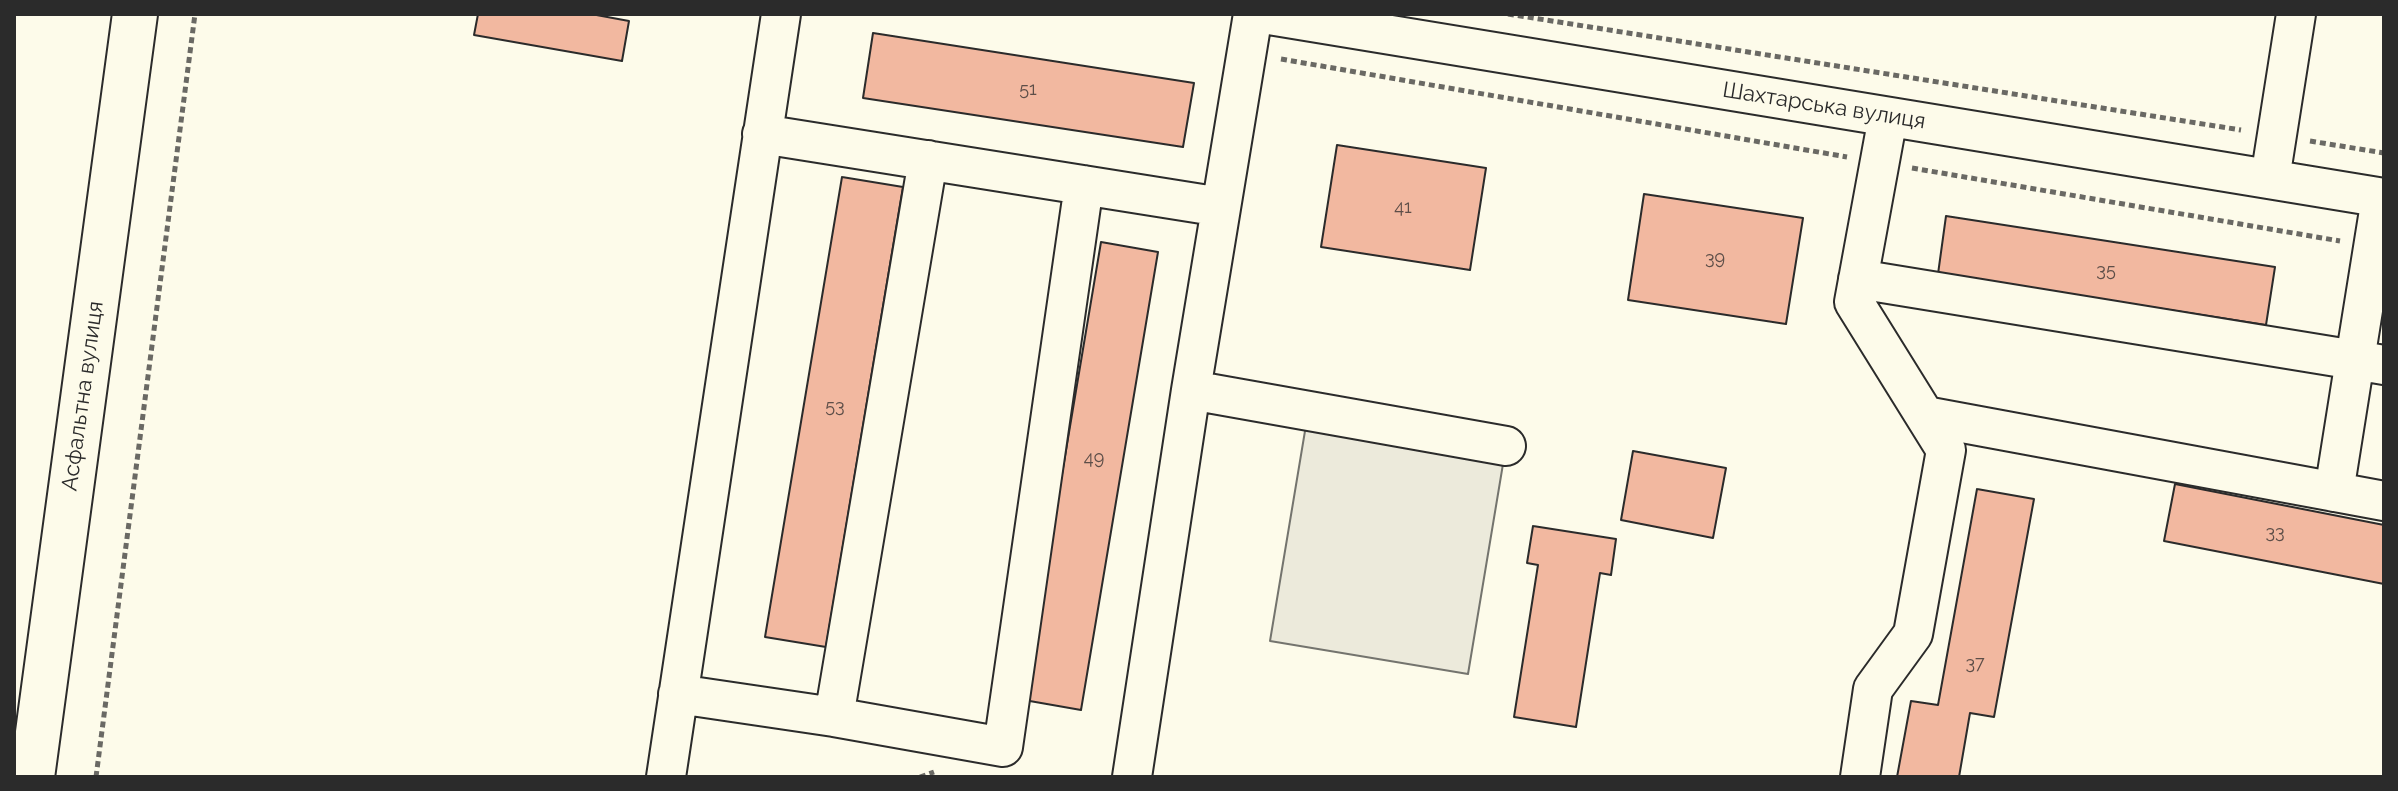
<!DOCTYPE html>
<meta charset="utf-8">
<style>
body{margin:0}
#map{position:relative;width:2398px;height:791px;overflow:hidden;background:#fdfbea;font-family:Raleway,sans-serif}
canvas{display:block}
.frame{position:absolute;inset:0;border:16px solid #2b2b2b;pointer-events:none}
</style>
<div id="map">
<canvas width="2398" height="791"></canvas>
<div class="frame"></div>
</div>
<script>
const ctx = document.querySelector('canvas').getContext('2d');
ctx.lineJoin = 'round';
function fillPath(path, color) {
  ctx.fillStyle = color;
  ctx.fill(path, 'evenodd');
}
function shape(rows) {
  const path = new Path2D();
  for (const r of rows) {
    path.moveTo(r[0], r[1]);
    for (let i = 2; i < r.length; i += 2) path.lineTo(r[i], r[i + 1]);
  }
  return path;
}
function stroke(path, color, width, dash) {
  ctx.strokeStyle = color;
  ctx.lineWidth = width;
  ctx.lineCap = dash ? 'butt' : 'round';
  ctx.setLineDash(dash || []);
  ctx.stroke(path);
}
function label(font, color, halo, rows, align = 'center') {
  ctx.font = font + ' Raleway,sans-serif';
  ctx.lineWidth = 6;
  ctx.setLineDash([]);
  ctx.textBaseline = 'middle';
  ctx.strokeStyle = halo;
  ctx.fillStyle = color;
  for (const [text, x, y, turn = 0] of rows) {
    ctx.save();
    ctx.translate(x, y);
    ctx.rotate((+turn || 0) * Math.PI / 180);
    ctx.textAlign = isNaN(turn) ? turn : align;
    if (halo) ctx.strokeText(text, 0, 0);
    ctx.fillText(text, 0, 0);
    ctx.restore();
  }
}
const parking = shape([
 [1306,425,1504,458,1468,674,1270,641,1306,425]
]);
fillPath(parking, '#eceadb');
stroke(parking, '#74746e', 2);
const building = shape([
 [478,14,591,14,629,21,622,61,474,35,478,14],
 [873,33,1194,83,1183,147,863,98,873,33],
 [1337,145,1486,168,1470,270,1321,247,1337,145],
 [842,177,903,187,826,647,765,637,842,177],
 [1644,194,1803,218,1786,324,1628,300,1644,194],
 [1946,216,2275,267,2266,325,1938,274,1946,216],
 [1101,242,1158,252,1081,710,1024,700,1101,242],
 [1633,451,1726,468,1713,538,1621,520,1633,451],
 [2175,484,2384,525,2384,584,2164,541,2175,484],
 [1977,489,2034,499,1994,717,1970,713,1959,777,1897,777,1911,701,1938,705,1977,489],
 [1533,526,1616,539,1611,575,1600,573,1576,727,1514,717,1538,565,1527,563,1533,526]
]);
fillPath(building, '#f2b8a0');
stroke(building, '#2b2b2b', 2);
const minor = shape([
 [1253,14,1191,390,1506,446],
 [1263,14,2384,198],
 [762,134,1221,207],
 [2270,179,2296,14],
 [1858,279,2355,360,2381,198],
 [1925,416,2384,501],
 [2334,492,2355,360,2384,365],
 [678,694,834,717,1003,747,1084,185],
 [834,717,928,160],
 [666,777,781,14],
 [1132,777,1191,390],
 [1860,777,1873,689,1913,634,1946,450,1854,302,1888,117]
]);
const major = shape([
 [32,777,135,14]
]);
stroke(minor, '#2b2b2b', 42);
stroke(major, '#2b2b2b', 48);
stroke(shape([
 [1508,14,2241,130],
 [1281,59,1847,157],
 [2310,141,2384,153],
 [1912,168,2340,241],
 [96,777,195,14],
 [920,777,934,772]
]), '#6a6964', 5, [6, 4]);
stroke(minor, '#fdfbea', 38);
stroke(major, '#fdfbea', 44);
label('18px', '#5d4e48', null, [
 ["51",1028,90],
 ["41",1403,208],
 ["39",1715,259],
 ["35",2106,271],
 ["53",835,407],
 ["49",1094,459],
 ["33",2275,533],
 ["37",1975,664]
]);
label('22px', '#2b2b2b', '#fdfbea', [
 ["Шахтарська вулиця",1824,106,9],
 ["Асфальтна вулиця",83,396,-82]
]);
</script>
